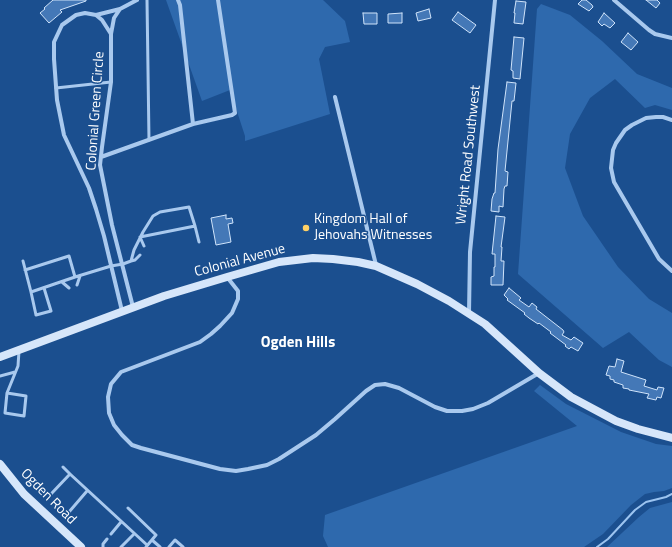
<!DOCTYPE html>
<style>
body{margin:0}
canvas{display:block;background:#1b4f8f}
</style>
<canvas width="672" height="547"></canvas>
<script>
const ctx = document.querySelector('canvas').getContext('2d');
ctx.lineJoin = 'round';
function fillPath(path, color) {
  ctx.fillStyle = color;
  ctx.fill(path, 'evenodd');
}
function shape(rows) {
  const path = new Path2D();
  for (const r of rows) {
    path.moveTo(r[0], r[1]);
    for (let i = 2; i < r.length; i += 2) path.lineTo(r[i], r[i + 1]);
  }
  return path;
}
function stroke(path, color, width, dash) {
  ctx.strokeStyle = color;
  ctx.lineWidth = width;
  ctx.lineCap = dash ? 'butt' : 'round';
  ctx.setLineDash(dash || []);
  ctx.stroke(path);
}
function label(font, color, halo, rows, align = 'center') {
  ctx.font = font + ' "Titillium Web",sans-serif';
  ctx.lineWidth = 3;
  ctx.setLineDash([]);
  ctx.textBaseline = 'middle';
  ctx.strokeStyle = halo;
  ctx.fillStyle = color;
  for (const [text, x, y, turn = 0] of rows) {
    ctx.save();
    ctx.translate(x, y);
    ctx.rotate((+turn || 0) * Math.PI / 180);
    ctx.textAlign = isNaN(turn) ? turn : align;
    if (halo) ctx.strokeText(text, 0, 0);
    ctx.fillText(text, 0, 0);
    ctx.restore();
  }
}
fillPath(shape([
 [166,0,323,0,345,21,350,42,325,47,319,59,330,114,245,141,245,136,230,90,202,101],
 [541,4,570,15,602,41,637,74,672,88,672,110,655,105,645,108,615,79,590,98,570,134,565,168,583,216,618,267,649,299,672,313,672,367,659,360,629,332,603,348,518,274,537,9],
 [540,385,566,404,621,432,656,444,672,446,672,488,664,491,654,492,645,494,631,505,603,534,584,547,328,547,323,536,325,515,577,426,534,391],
 [672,502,672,547,607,547,639,517,650,508]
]), '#2e69ad');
stroke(shape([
 [597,547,608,539,635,510,646,502,666,497,672,494]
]), '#9cc4f0', 2);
const building = shape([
 [53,0,86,0,86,1,60,10,62,12,49,23,40,13,45,9,44,8,53,0],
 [582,0,586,0,592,5,593,7,589,11,578,4,582,0],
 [646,0,657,0,660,3,656,8,646,0],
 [516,1,526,2,523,24,514,23,515,13,514,13,516,1],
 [429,9,431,18,418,21,416,13,429,9],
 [458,12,476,25,470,33,452,20,458,12],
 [363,13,377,13,377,24,364,24,363,13],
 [402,13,402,23,388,23,388,14,402,13],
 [604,13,615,23,610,28,604,24,602,26,598,22,604,13],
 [628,33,638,42,631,50,621,42,628,33],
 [514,37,524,38,520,79,513,78,513,71,511,70,514,37],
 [507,82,516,83,514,101,512,101,505,171,508,172,507,186,505,186,504,189,503,207,499,206,499,212,491,211,492,199,494,193,495,193,498,149,507,82],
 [226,215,226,219,232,218,233,223,228,224,231,242,216,245,211,218,226,215],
 [496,216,505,217,501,247,502,247,501,261,504,261,503,285,491,285,491,277,494,276,494,267,495,267,495,254,492,254,496,216],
 [509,288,521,298,519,300,529,307,532,303,537,307,536,309,563,330,564,332,562,335,571,340,574,337,583,343,578,351,571,347,569,349,565,346,566,345,550,333,551,332,539,323,538,324,529,318,524,314,525,313,507,300,508,299,504,295,509,288],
 [617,359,624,361,621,372,646,380,644,386,657,390,658,387,664,388,661,398,657,397,656,400,647,398,649,394,629,390,629,389,623,388,623,385,614,382,614,380,610,379,610,376,606,375,609,366,615,367,617,359]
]);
fillPath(building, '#4478b7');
stroke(building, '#cfe3fa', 1);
stroke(shape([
 [147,0,149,140],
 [56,88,111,82],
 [195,226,199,242],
 [23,261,31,292],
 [131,261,135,260,140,255],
 [25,270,69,256,75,277],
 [62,282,69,288],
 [77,285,80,276],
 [44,288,51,311,36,315,31,292,75,277,111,266,123,264,131,261,134,250,143,232,153,216,160,212,189,207,195,226,140,237,144,246],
 [0,376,15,372],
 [7,393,26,396,24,416,5,413,7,393,18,366,19,351],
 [63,467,70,474],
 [51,494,70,474,147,545],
 [128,508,156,535,146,547],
 [69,512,87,491],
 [111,534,121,522],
 [152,540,160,547],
 [103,547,103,544,107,539],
 [121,547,134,534],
 [169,547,175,540,183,547]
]), '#a9c9ee', 3);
stroke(shape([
 [178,0,180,5,193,124],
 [614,0,649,30,655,34,672,38],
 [96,15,120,9,137,0],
 [111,34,114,18,120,9],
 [335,97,376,265],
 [672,120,663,117,656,117,646,118,632,125,625,130,616,143,613,150,611,168,614,182,659,259,672,271],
 [101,157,193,124,232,115,235,113,218,0],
 [227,277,238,291,238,299,232,313,220,326,211,334,200,342,121,372,111,384,108,397,109,413,114,425,122,435,132,445,141,448,220,469,236,471,248,469,267,465,279,459,316,435,335,419,366,391,375,385,385,384,399,388,435,407,447,411,462,411,473,409,488,403,539,373],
 [122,311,104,236,96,209,89,188,64,135,57,100,54,59,54,42,62,25,76,15,85,13,96,15,102,20,111,34,111,82,102,147,100,165,112,225,133,307],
 [469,313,470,252,495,0]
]), '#a9c9ee', 4);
stroke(shape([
 [0,357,164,296,227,277,279,262,313,258,333,259,358,262,376,266,417,284,449,301,485,324,539,373,571,397,616,421,638,429,672,438],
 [0,464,24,494,81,547]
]), '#d6e6fa', 8);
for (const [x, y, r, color] of [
 [306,228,4,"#ffd166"]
]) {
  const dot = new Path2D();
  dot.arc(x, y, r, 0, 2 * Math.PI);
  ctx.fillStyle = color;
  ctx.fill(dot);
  stroke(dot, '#1b4f8f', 1.5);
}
label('14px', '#fff', '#1b4f8f', [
 ["Colonial Green Circle",96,111,-86],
 ["Wright Road Southwest",469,155,-84],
 ["Colonial Avenue",240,261,-15],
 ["Ogden Road",48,497,45]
]);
label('14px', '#fff', '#1b4f8f', [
 ["Kingdom Hall of",314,220],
 ["Jehovahs Witnesses",314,236]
], 'left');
label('bold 15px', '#fff', '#1b4f8f', [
 ["Ogden Hills",298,343]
]);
</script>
